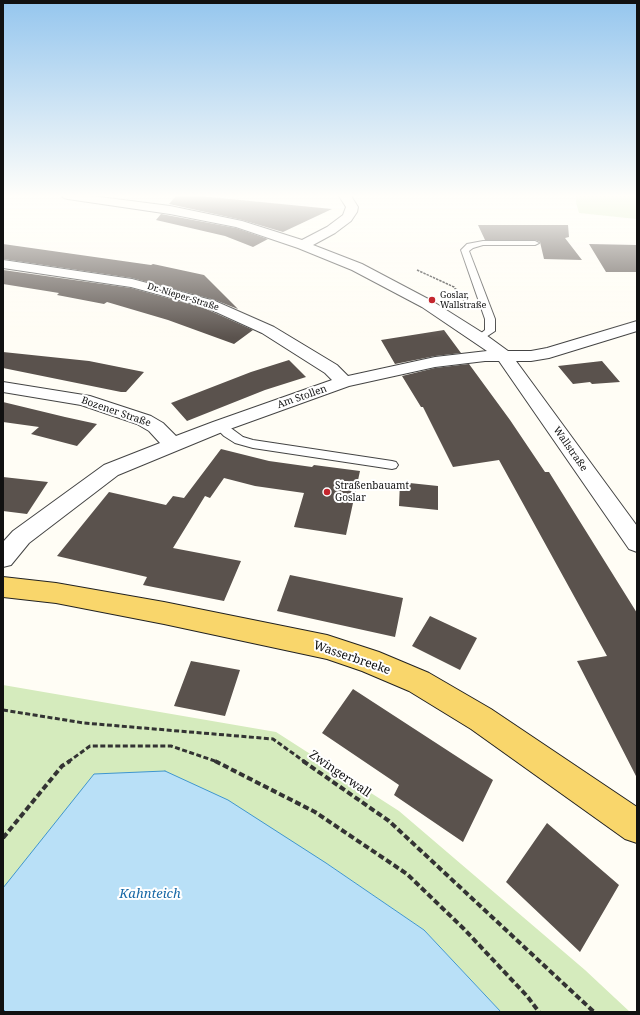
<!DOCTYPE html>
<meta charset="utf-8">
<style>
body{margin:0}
#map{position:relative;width:640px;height:1015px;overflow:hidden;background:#fffdf5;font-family:"Noto Serif",serif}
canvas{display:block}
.frame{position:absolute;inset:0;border:4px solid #111;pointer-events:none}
</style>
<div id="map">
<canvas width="640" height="1015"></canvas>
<div class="frame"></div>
</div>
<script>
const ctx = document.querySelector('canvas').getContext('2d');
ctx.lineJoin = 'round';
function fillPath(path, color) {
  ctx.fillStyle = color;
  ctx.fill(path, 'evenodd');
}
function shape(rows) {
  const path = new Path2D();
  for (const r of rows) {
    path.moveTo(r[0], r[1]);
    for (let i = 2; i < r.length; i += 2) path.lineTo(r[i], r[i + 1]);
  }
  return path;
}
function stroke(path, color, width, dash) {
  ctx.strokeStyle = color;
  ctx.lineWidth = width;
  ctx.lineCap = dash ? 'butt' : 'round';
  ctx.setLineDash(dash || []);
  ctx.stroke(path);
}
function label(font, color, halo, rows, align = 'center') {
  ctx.font = font + ' "Noto Serif",serif';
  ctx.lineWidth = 4;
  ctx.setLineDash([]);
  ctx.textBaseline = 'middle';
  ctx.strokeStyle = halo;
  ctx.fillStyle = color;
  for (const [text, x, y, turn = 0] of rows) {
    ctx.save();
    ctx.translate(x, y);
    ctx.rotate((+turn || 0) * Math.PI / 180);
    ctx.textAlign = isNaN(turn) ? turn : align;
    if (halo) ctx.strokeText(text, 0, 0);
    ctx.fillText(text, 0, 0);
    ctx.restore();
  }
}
fillPath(shape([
 [576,196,637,196,637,219,579,213,576,202],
 [3,685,276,732,399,811,585,970,630,1012,501,1012,424,930,326,863,3,888]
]), '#d5ebbd');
const water = shape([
 [165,771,228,800,326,863,424,930,501,1012,6,1012,3,1009,3,888,94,774,165,771]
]);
fillPath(water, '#b9e0f7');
stroke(water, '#3f96cf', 1);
fillPath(shape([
 [176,196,200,196,332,209,283,232,242,220,169,204],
 [161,214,236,228,268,239,253,247,225,236,156,220],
 [478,225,568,225,569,237,565,238,582,260,544,259,540,242,535,240,485,240],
 [3,244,151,265,153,264,204,275,238,309,215,300,132,278,3,259],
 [589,244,637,245,637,272,606,272],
 [3,270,131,288,204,308,253,330,234,344,168,320,107,302,104,304,57,295,59,293,3,284],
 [444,330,461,353,435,356,395,364,381,340],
 [3,352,89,361,144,372,126,392,121,392,3,368],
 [289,360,306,377,265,390,187,421,171,403,251,372],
 [602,361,620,382,592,384,590,382,573,384,558,366],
 [469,364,510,420,545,472,549,472,637,613,637,778,577,661,607,656,499,460,453,467,423,407,421,407,402,376,435,368],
 [3,402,65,417,97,424,77,446,31,434,39,427,3,422],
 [221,449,269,461,312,467,314,465,360,471,346,535,294,527,304,493,255,486,224,478,210,498,205,496,173,548,241,561,224,601,143,585,147,577,57,556,109,492,166,505,173,496,184,498],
 [3,477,48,482,27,514,3,511],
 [400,482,438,486,438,510,399,506],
 [290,575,403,598,395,637,277,611],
 [430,616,477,638,460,670,412,646],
 [191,661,240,670,225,716,174,706],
 [353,689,493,780,463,842,394,795,399,785,322,733],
 [547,823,619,885,580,952,506,882]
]), '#5a524d');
const lane = shape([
 [483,241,535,241,539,243,535,245,483,245,473,248,469,251,495,319,495,331,480,341,475,338,485,330,485,319,461,250,467,244,483,241],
 [220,422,224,423,243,437,253,440,392,461,396,462,398,465,396,468,392,469,253,448,235,443,224,436,214,426,216,423,220,422]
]);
const street = shape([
 [62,196,92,196,170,206,242,221,302,240,327,227,343,215,346,207,339,196,351,196,358,207,357,212,351,221,335,233,313,245,362,264,432,301,486,335,508,351,531,351,547,348,637,321,637,331,549,358,531,361,516,361,637,526,637,552,629,549,499,361,485,361,435,367,349,386,227,430,118,475,29,543,11,565,3,567,3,542,13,531,104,465,160,443,149,431,137,424,81,405,3,392,3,382,90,396,151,416,163,423,176,436,213,422,332,380,325,373,262,333,205,307,131,287,3,268,3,260,132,279,215,301,274,327,337,365,348,376,435,357,487,351,422,307,352,270,298,248,236,227,170,214,68,199,64,198,62,196]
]);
const primary = shape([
 [3,577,56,583,164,602,327,635,379,652,429,673,491,709,637,807,637,843,625,839,471,729,409,691,362,671,327,659,164,624,56,603,3,597,3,577]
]);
stroke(lane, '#444', 2);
stroke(street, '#444', 2);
stroke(primary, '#222', 2);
stroke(shape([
 [417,270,454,287,456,290]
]), '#333', 1.5, [2.5, 1]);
stroke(shape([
 [456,289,464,301]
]), '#333', 2, [3, 1.5]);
stroke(shape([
 [3,710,84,723,273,739,305,762],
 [68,762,90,746,171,746,218,762]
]), '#333', 3, [5, 2.5]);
stroke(shape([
 [215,761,315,812,407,874,464,929,527,996,539,1012],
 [303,761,389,821,594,1012],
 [3,838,62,766,70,761]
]), '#333', 4, [6, 3]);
fillPath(lane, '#fff');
fillPath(street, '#fff');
fillPath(primary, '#f9d66b');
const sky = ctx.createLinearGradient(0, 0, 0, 338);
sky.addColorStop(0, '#95c6ee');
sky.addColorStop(0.58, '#fffefa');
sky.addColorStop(1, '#fffefa00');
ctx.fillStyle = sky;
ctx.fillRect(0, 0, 640, 338);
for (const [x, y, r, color] of [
 [432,300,4,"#c4262e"],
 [327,492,4,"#c4262e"]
]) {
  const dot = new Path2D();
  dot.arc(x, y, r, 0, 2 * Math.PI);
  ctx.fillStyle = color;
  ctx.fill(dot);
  stroke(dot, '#fff', 1.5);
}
label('9px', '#111', '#fff', [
 ["Goslar,",440,295],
 ["Wallstraße",440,305]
], 'left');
label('9px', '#111', '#fff', [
 ["Dr.-Nieper-Straße",183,297,17]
]);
label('10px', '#111', '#fff', [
 ["Am Stollen",302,397,-19],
 ["Bozener Straße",116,412,19],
 ["Wallstraße",570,449,55]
]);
label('10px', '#111', '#fff', [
 ["Straßenbauamt",335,486],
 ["Goslar",335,498]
], 'left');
label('12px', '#111', '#fff', [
 ["Wasserbreeke",352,658,19],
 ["Zwingerwall",340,774,35]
]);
label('italic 13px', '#1768a6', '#fff', [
 ["Kahnteich",150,894]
]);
</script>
